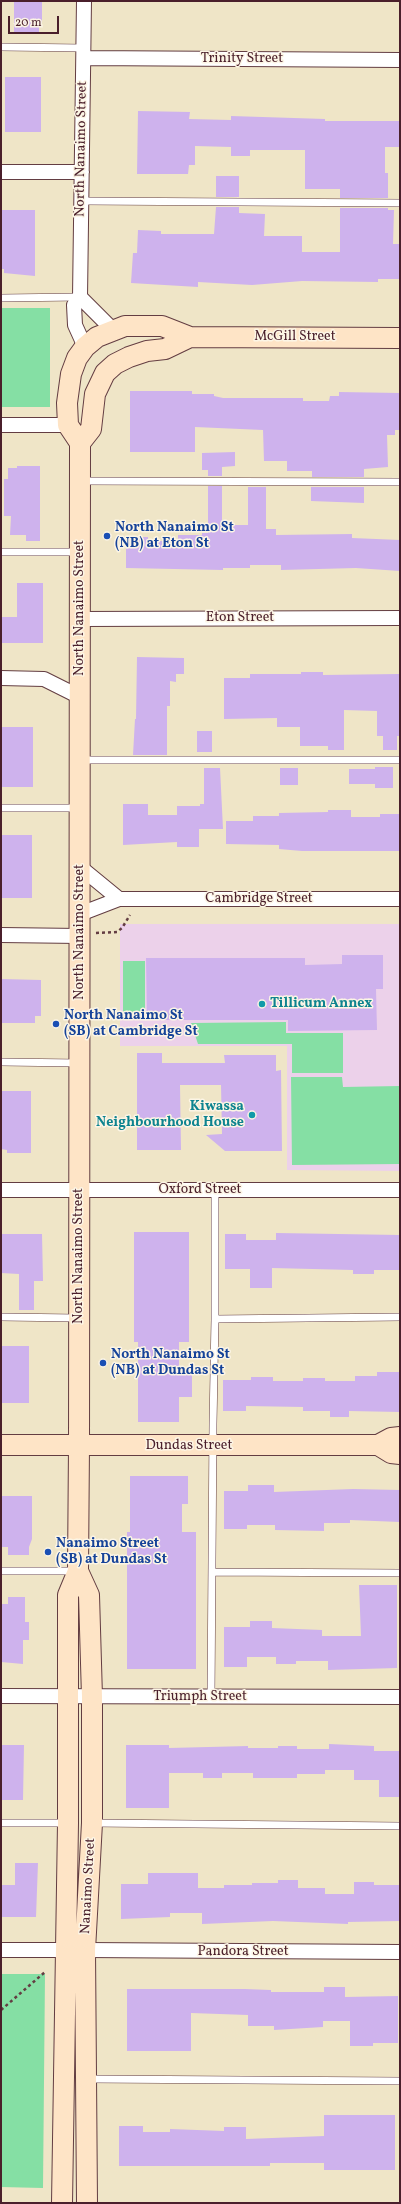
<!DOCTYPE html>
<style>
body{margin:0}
#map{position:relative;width:401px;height:2204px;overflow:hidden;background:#efe5c7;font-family:Vollkorn,serif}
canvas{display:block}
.frame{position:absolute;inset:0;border:2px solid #4a1f2b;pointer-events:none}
.scale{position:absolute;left:8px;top:16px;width:51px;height:18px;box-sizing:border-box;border:2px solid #4a1f2b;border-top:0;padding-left:5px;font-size:12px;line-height:14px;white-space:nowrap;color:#4a1f2b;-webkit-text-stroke:3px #fcf5e5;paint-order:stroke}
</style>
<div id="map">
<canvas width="401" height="2204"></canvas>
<div class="frame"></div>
<div class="scale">20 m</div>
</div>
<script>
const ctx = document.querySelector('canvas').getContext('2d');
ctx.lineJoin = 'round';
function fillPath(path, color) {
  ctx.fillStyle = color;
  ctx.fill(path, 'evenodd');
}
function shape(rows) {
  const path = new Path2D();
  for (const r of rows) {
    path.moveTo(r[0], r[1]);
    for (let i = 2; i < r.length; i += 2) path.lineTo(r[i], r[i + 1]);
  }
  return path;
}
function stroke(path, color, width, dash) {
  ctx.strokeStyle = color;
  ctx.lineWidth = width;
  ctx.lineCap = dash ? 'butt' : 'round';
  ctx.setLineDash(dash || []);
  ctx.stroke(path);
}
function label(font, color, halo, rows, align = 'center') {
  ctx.font = font + ' Vollkorn,serif';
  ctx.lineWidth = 3;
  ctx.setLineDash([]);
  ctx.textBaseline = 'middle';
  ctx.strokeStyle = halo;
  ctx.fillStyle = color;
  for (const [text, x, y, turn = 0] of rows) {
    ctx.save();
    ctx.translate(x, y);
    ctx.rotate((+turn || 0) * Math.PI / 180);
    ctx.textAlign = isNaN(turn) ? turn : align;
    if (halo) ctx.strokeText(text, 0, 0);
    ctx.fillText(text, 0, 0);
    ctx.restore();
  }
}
fillPath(shape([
 [120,924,400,924,400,1171,287,1170,287,1046,120,1046]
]), '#ecd1ea');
fillPath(shape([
 [1,308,50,308,50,407,1,407],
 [123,961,145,961,145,1017,123,1017],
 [286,1022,286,1033,343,1033,343,1073,292,1073,292,1044,198,1044,191,1023],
 [291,1077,342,1077,343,1087,400,1086,400,1164,292,1165],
 [1,1974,45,1974,43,2188,1,2187]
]), '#85dfa4');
fillPath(shape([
 [14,1,42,1,42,23,39,23,39,34,14,34],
 [5,77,41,77,41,132,5,132],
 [138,111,190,112,189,119,231,120,231,116,325,119,325,121,400,121,400,147,385,147,385,173,388,173,388,198,340,198,340,189,305,189,305,150,250,150,250,156,231,156,231,147,195,146,195,165,189,165,188,174,137,174],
 [216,176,239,176,239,197,216,197],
 [216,207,239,207,239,213,265,214,264,236,302,236,302,252,340,252,340,208,388,208,388,210,394,210,393,244,400,244,400,279,378,279,378,282,302,281,252,285,198,282,198,287,131,283,133,253,137,253,138,230,161,231,161,234,214,234],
 [1,210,35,210,35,276,4,273,4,269,1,269],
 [130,391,192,391,192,394,214,394,214,396,223,398,303,398,303,401,329,401,330,396,339,396,339,392,400,393,400,430,395,430,395,435,387,435,388,467,364,469,364,477,312,477,312,471,287,471,287,461,264,461,263,430,195,427,195,452,130,452],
 [235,452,235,466,222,467,222,476,208,476,208,470,202,470,202,453],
 [17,466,40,466,40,541,26,541,26,535,10,535,11,516,4,516,4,479,8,479,8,468,17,468],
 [208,486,222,486,222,525,248,525,248,487,266,487,266,529,276,529,276,535,352,534,352,538,400,540,400,571,356,568,281,570,281,565,250,565,250,568,223,568,223,570,126,568,126,537,148,537,148,541,178,541,178,535,202,535,202,533,208,533],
 [311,487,364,487,364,503,311,501],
 [17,583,43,583,43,643,1,643,1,617,17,617],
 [137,657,184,658,184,674,176,674,176,682,170,681,170,706,167,706,167,755,133,755,135,719,136,719],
 [301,672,323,672,323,675,399,674,399,736,397,736,397,750,383,750,383,736,377,736,377,711,344,710,344,750,328,750,328,746,300,746,300,727,277,727,277,718,224,719,224,678,250,678,250,674,301,674],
 [1,727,33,727,33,787,1,787],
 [197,731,212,731,212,752,197,752],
 [375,767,393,767,393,788,375,788,375,784,349,784,349,769,375,769],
 [204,768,220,768,223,829,199,829,199,847,177,847,177,842,123,845,123,804,148,804,148,815,177,815,177,806,200,806,200,804,204,804],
 [280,768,298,768,298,785,280,785],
 [328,810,351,810,351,817,380,817,380,814,400,814,400,851,302,851,279,849,279,845,226,844,226,821,253,821,253,816,279,816,279,813,328,812],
 [1,835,32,835,32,898,1,898],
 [342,955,383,955,383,989,376,989,377,1030,288,1031,288,1020,147,1020,146,958,305,958,305,965,342,964],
 [1,979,41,980,41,1016,35,1016,35,1023,1,1023],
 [137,1053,162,1053,162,1063,225,1063,224,1055,276,1055,276,1071,281,1070,282,1151,225,1151,206,1135,222,1134,221,1085,180,1085,181,1150,137,1150],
 [2,1091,31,1091,31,1153,7,1153,7,1150,1,1149],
 [134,1232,189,1232,189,1342,179,1342,179,1373,192,1373,192,1397,179,1397,179,1422,138,1422,138,1342,134,1342],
 [276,1233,400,1235,400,1270,374,1270,374,1274,353,1274,353,1270,272,1268,272,1288,250,1288,250,1269,225,1269,225,1234,246,1234,246,1240,276,1240],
 [1,1234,42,1234,43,1281,34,1281,34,1310,19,1310,19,1274,1,1273],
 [1,1346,29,1346,29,1403,1,1403],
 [377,1372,400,1372,400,1412,349,1411,349,1417,330,1417,330,1411,303,1411,303,1407,246,1406,246,1411,223,1411,223,1380,251,1380,251,1377,273,1377,273,1381,303,1381,303,1378,325,1378,325,1381,355,1381,355,1376,377,1376],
 [130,1476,188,1476,188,1504,182,1504,182,1532,196,1532,196,1669,127,1669,127,1532,130,1532],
 [248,1485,274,1485,274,1492,353,1489,400,1490,400,1522,350,1520,350,1523,324,1523,324,1531,275,1530,275,1525,247,1525,247,1529,224,1529,224,1491,248,1491],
 [1,1496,32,1496,32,1539,29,1547,29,1555,8,1555,8,1547,1,1547],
 [359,1585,397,1585,397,1668,328,1670,328,1661,296,1661,296,1664,276,1664,276,1657,247,1657,247,1667,224,1667,224,1627,250,1627,250,1621,272,1621,272,1628,322,1630,322,1636,361,1636],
 [8,1597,25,1597,25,1622,29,1622,29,1640,23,1640,23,1664,1,1662,1,1612,2,1604,8,1604],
 [329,1744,374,1746,374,1751,400,1751,400,1797,379,1797,379,1780,354,1780,354,1770,325,1770,325,1774,297,1774,297,1778,253,1778,253,1773,222,1773,222,1778,203,1778,203,1773,169,1773,169,1808,126,1808,126,1745,169,1745,169,1748,248,1746,248,1748,278,1748,278,1746,297,1746,297,1749,329,1749],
 [1,1745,24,1745,23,1800,1,1800],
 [15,1863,38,1863,36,1917,1,1917,1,1885,15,1885],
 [148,1873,198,1873,198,1888,224,1888,224,1885,252,1885,252,1883,278,1883,278,1880,298,1880,298,1888,325,1888,325,1894,354,1894,354,1882,374,1882,374,1885,400,1885,400,1921,348,1922,348,1924,273,1921,202,1924,202,1913,170,1913,170,1917,121,1919,121,1884,148,1884],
 [324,1987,345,1987,345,1997,398,1996,398,2043,373,2043,373,2046,350,2046,350,2021,323,2021,323,2027,274,2030,274,2026,248,2026,248,2015,191,2013,191,2051,127,2051,127,1989,245,1989,271,1990,271,1992,324,1992],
 [324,2115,395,2115,395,2170,324,2170,324,2163,270,2163,270,2166,119,2166,119,2126,143,2126,143,2132,170,2132,170,2129,224,2131,224,2127,246,2127,246,2139,324,2136]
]), '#ceb2ed');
const lane = shape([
 [1,47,84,48],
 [82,201,400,203],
 [1,298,80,297],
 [80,481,400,482],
 [1,552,79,552],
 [80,760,400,760],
 [1,808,78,808],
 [1,1062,79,1063],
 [1,1317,77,1318],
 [215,1319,400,1317],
 [1,1571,76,1571],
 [212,1572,400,1573],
 [211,1697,213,1424,215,1319,215,1191],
 [1,1823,67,1823],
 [92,1823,400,1826],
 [88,2079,400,2081]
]);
const street = shape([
 [84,1,80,297,74,305,75,325,85,347],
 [84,58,400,60],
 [1,172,82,172],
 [80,297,112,329],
 [1,425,68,425],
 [80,619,400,618],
 [1,678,44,679,80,697],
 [80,867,119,899],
 [80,914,119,899,400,899],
 [1,935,80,936],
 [1,1190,400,1190],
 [1,1696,400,1697],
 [1,1950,67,1950],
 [85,1950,400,1952]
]);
const secondary = shape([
 [80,443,91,429,95,394,105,373,115,364,129,357,147,351,165,349,190,337],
 [1,1445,378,1445,391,1438,400,1437],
 [378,1445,391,1453,400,1454],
 [78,1571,89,1595,92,1697,92,1823,85,1950,87,2203],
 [62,2203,68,1823,68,1595,78,1571,79,1445,80,450,80,443,68,425,67,403,71,374,77,358,85,347,97,337,125,326,162,326,190,337,400,338]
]);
stroke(lane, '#633d42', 8);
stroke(street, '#633d42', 16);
stroke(secondary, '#633d42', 22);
stroke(shape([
 [96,933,117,932,122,928,130,915],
 [1,2010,45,1972]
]), '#633d42', 2.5, [3, 3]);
stroke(lane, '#fff', 7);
stroke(street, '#fff', 14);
stroke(secondary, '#fee4c6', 20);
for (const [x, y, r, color] of [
 [107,536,4,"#1a4fb4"],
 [262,1004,4,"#0f9aa8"],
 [56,1024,4,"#1a4fb4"],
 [252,1115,4,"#0f9aa8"],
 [103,1363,4,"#1a4fb4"],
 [48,1552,4,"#1a4fb4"]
]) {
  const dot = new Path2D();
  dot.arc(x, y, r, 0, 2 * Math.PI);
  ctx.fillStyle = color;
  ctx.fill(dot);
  stroke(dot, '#fcf5e5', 1.5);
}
label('14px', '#4a1f2b', '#fcf5e5', [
 ["Trinity Street",242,59],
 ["North Nanaimo Street",82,149,-89],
 ["McGill Street",295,337],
 ["North Nanaimo Street",80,608,-90],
 ["Eton Street",240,618],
 ["Cambridge Street",259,899],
 ["North Nanaimo Street",80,932,-90],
 ["Oxford Street",200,1190],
 ["North Nanaimo Street",79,1256,-90],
 ["Dundas Street",189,1446],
 ["Triumph Street",200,1697],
 ["Nanaimo Street",89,1886,-87],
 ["Pandora Street",243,1952]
]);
label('bold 14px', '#164399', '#fcf5e5', [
 ["North Nanaimo St",115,528],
 ["(NB) at Eton St",115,544],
 ["North Nanaimo St",64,1016],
 ["(SB) at Cambridge St",64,1032],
 ["North Nanaimo St",111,1355],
 ["(NB) at Dundas St",111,1371],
 ["Nanaimo Street",56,1544],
 ["(SB) at Dundas St",56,1560]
], 'left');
label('bold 14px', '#0d838f', '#fcf5e5', [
 ["Tillicum Annex",270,1004],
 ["Kiwassa",244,1107,"right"],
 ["Neighbourhood House",244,1123,"right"]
], 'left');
</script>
